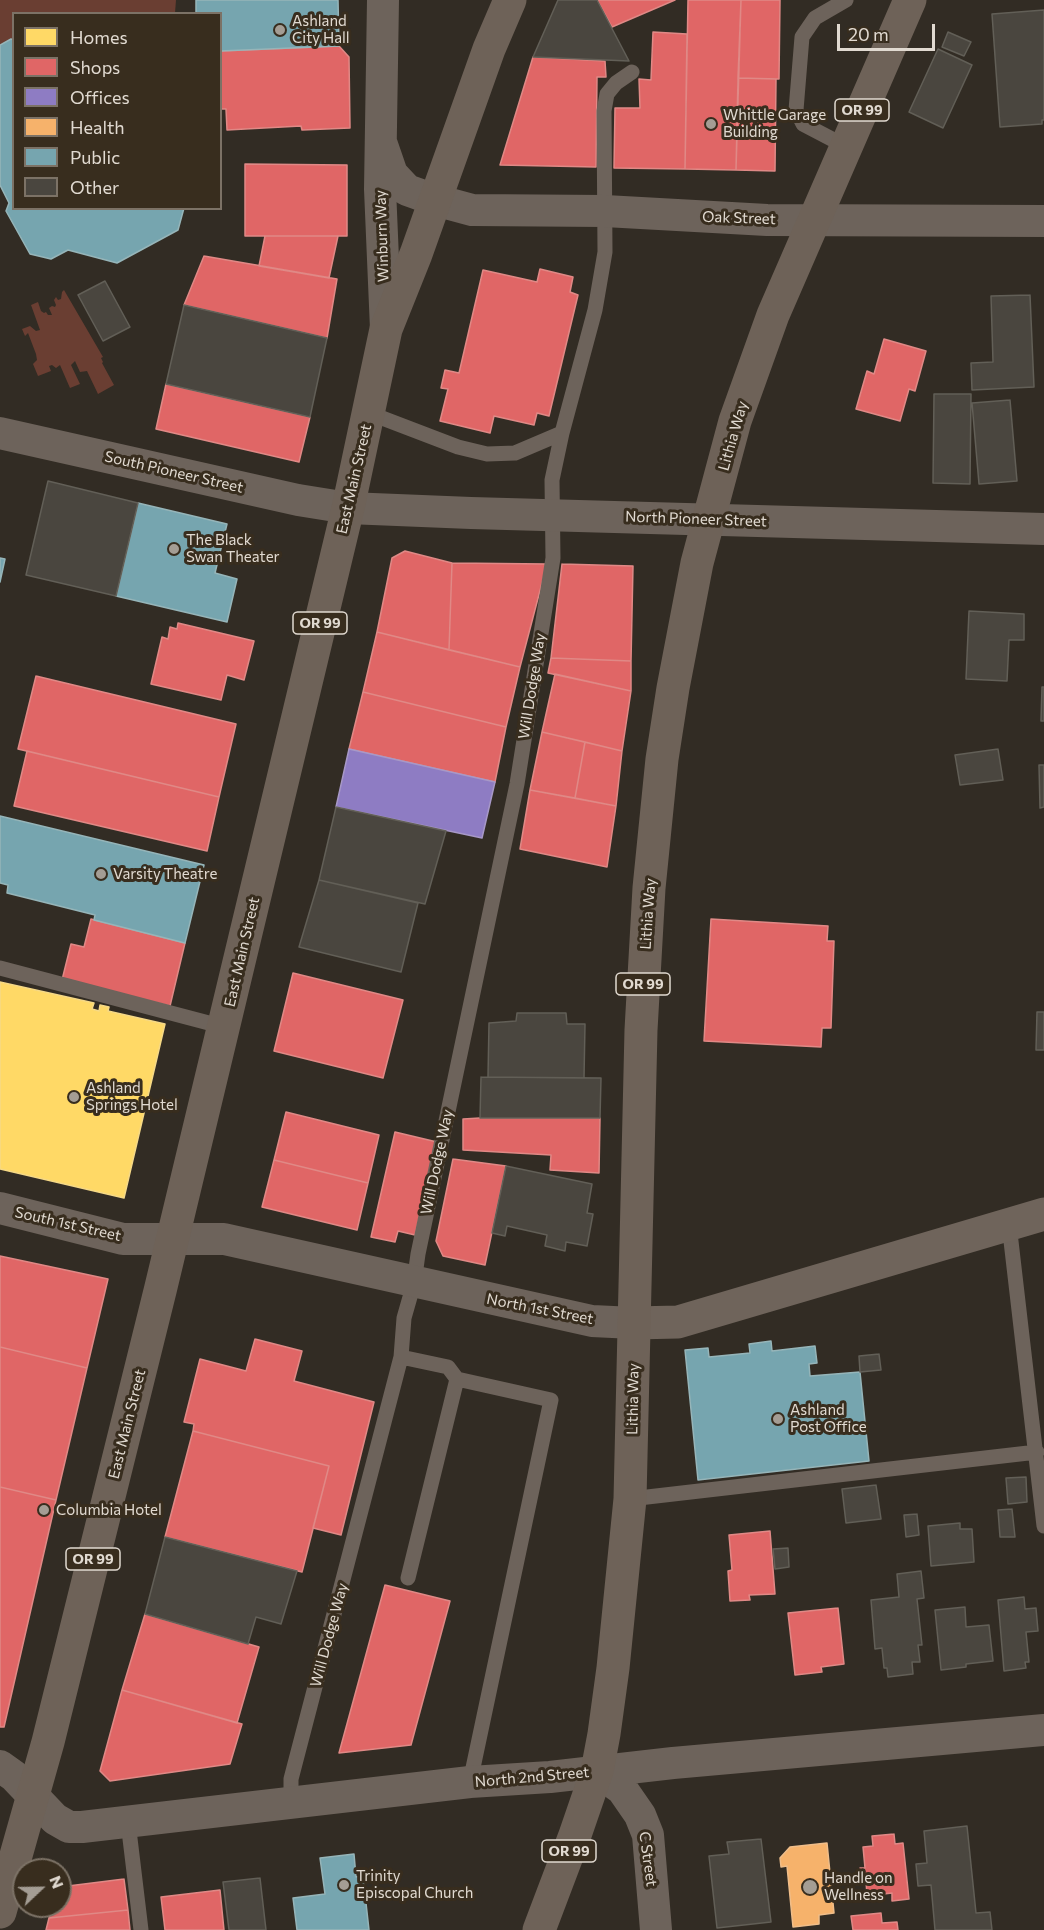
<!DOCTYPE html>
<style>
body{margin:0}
#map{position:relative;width:1044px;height:1930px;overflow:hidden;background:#322c24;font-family:Commissioner,sans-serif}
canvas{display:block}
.legend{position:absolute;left:12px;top:12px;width:210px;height:198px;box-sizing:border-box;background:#382d1e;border:2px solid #7c7266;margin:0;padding:8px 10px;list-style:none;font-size:18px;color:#e1dad1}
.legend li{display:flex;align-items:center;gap:12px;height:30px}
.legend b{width:30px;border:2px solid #7c7266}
.north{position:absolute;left:12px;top:1858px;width:60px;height:60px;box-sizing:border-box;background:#382d1e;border:2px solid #7c7266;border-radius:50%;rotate:68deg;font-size:16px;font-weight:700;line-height:24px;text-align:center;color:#e1dad1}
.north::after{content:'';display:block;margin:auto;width:21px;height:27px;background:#a49d94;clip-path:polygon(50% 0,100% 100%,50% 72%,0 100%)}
.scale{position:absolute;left:837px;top:24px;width:98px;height:27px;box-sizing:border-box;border:3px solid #e1dad1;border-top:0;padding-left:8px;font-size:18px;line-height:21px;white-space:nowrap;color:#e1dad1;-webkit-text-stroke:4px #382d1e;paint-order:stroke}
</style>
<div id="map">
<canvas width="1044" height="1930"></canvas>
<ul class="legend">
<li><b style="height:16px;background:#ffd966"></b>Homes</li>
<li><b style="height:16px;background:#e06666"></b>Shops</li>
<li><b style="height:16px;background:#8e7cc3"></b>Offices</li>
<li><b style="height:16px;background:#f6b26b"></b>Health</li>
<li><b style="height:16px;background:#76a5af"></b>Public</li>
<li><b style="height:16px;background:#4a463f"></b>Other</li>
</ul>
<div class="north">N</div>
<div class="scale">20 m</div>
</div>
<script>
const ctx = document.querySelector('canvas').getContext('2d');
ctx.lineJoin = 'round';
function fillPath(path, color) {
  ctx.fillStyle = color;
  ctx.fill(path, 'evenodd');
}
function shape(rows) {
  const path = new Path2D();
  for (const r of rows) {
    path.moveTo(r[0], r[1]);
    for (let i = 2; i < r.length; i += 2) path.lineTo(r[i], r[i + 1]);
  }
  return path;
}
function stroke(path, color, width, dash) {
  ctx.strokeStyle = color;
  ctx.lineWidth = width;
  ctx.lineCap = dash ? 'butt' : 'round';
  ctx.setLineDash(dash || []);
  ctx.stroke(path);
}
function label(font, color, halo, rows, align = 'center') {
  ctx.font = font + ' Commissioner,sans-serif';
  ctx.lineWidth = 6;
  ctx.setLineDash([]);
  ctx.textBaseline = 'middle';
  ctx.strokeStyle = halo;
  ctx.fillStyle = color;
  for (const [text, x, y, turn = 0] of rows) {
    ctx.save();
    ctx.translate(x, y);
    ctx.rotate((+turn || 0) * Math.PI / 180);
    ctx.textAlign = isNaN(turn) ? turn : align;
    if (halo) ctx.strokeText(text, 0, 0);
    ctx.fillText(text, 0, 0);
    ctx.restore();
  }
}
fillPath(shape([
 [0,0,176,0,175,13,14,14,13,39,0,46],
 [64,290,103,357,101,358,103,362,102,363,114,385,98,394,87,371,80,372,75,361,71,365,80,384,70,388,60,365,56,368,52,365,49,366,51,371,38,376,33,364,37,360,36,354,28,333,25,336,22,329,30,326,36,331,40,330,31,305,38,302,41,311,44,313,46,312,48,315,52,315,49,308,52,306,55,307,56,305,54,300,56,297,58,300,61,299,62,292]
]), '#6a3e32');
const homes = shape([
 [0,982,94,1003,92,1009,99,1011,100,1005,109,1007,108,1011,165,1024,124,1198,0,1169,0,982]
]);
fillPath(homes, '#ffd966');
stroke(homes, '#f6d986', 1.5);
const shops = shape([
 [597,0,675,0,612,27,597,0],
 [688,0,741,0,736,170,685,169,688,0],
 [741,0,780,0,779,79,738,78,741,0],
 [653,32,687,34,685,169,614,168,615,108,640,108,639,79,651,80,653,32],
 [339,46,349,57,350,128,302,130,301,126,227,130,226,109,220,109,220,51,339,46],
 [533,57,605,61,606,77,597,77,596,167,500,165,533,57],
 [738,78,776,79,775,171,736,170,738,78],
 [245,164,347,165,347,236,245,236,245,164],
 [265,236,338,236,329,278,259,266,265,236],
 [204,256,337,279,327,338,184,305,204,256],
 [540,269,573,277,570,292,578,295,549,416,537,413,534,425,494,416,490,433,440,421,448,389,441,388,445,370,459,373,483,270,537,282,540,269],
 [884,339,926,351,915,391,909,389,900,421,856,409,867,371,874,374,884,339],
 [166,384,310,417,299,462,156,429,166,384],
 [405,551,452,563,449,650,377,632,392,558,405,551],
 [452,563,547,564,520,667,449,650,452,563],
 [562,564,633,566,631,661,551,658,562,564],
 [178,623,254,641,244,680,227,675,221,700,151,684,162,637,168,639,170,627,177,629,178,623],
 [377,632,520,667,506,727,363,692,377,632],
 [551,658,631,661,631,691,548,673,551,658],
 [555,674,631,691,622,751,542,732,555,674],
 [36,676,236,724,219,797,18,749,36,676],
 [363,692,506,727,495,782,349,749,363,692],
 [542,732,585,742,575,798,530,790,542,732],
 [585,742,622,751,616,806,575,798,585,742],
 [27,751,219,797,207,851,14,806,27,751],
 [530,790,616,806,607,867,520,849,530,790],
 [91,919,185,943,170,1006,62,980,71,944,84,947,91,919],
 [711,919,828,926,827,941,834,941,831,1028,822,1028,821,1047,704,1041,711,919],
 [293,973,403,1000,383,1078,274,1051,293,973],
 [286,1112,379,1135,368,1183,274,1160,286,1112],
 [480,1118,600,1118,599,1173,550,1170,551,1155,463,1150,463,1119,480,1118],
 [395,1132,437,1142,415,1235,398,1231,395,1242,371,1237,395,1132],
 [453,1159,506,1166,485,1265,443,1256,436,1241,453,1159],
 [274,1160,368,1183,357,1230,262,1207,274,1160],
 [0,1256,108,1279,87,1368,0,1347,0,1256],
 [255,1339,302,1351,294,1381,374,1402,341,1535,313,1528,329,1466,193,1431,194,1424,184,1422,200,1359,246,1371,255,1339],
 [0,1347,87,1368,56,1500,0,1487,0,1347],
 [193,1431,329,1466,302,1572,165,1537,193,1431],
 [0,1487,56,1500,4,1727,0,1727,0,1487],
 [770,1531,775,1594,749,1595,750,1600,730,1601,728,1571,732,1570,729,1535,770,1531],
 [385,1585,450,1601,411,1745,339,1753,385,1585],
 [838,1608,844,1664,821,1667,822,1672,795,1675,788,1613,838,1608],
 [145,1614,259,1647,237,1723,122,1690,145,1614],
 [122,1690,242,1724,230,1764,110,1781,100,1771,122,1690],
 [894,1834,895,1844,903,1843,909,1899,892,1901,892,1893,867,1896,866,1881,861,1882,860,1868,865,1868,863,1847,873,1846,872,1836,894,1834],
 [124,1879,128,1910,49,1918,53,1906,60,1906,60,1887,124,1879],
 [220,1890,224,1930,165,1930,161,1897,220,1890],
 [128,1910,130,1930,46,1930,49,1918,128,1910],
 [881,1913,882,1923,897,1922,898,1930,853,1930,851,1916,881,1913]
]);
fillPath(shops, '#e06666');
stroke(shops, '#e08986', 1.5);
const offices = shape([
 [349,749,495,782,482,838,336,807,349,749]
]);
fillPath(offices, '#8e7cc3');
stroke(offices, '#a798c7', 1.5);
const health = shape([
 [827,1843,834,1913,819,1915,819,1924,793,1927,787,1866,781,1867,780,1858,790,1847,827,1843]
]);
fillPath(health, '#f6b26b');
stroke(health, '#f0be8a', 1.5);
const public = shape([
 [196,0,338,0,339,46,220,51,220,14,196,14,196,0],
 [11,39,14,40,14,208,184,208,178,230,117,263,68,250,51,259,30,254,6,211,9,203,0,185,0,45,11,39],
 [138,503,227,524,215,573,237,579,227,622,116,596,138,503],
 [0,558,5,559,0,582,0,558],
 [0,816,204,865,185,943,94,920,95,915,7,893,8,885,0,883,0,816],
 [771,1341,772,1351,815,1346,817,1363,809,1364,810,1376,860,1372,869,1461,698,1480,685,1350,708,1348,709,1357,750,1353,749,1344,771,1341],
 [354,1854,356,1877,363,1876,369,1930,297,1930,293,1898,325,1894,320,1858,354,1854]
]);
fillPath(public, '#76a5af');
stroke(public, '#96b5b9', 1.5);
const building = shape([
 [558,0,597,0,629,61,533,57,558,0],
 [1044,10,1044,120,1042,120,1042,124,1000,127,992,14,1044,10],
 [948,32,971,42,964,56,942,47,948,32],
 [938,49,972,65,943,128,909,112,938,49],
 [105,281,130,327,103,341,78,295,105,281],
 [1030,295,1034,387,972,390,971,363,993,362,991,296,1030,295],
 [184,305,327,338,310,417,166,384,184,305],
 [934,394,971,394,970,484,933,483,934,394],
 [1010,400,1017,481,979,484,972,403,1010,400],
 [48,481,138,503,116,596,26,575,48,481],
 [969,611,1024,614,1024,640,1009,640,1007,681,966,679,969,611],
 [1042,687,1044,687,1044,721,1041,721,1042,687],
 [998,749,1003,780,960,785,955,755,998,749],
 [1039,765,1044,765,1044,807,1040,808,1039,765],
 [336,807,446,831,425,904,319,880,336,807],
 [319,880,418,903,401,972,299,947,319,880],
 [1037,1012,1044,1012,1044,1050,1036,1050,1037,1012],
 [517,1013,566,1013,567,1024,585,1024,584,1078,488,1077,489,1023,516,1021,517,1013],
 [481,1077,601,1078,600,1118,480,1118,481,1077],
 [506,1166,592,1184,587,1213,593,1214,587,1246,566,1242,565,1251,545,1246,547,1235,507,1226,505,1236,492,1233,506,1166],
 [879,1354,881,1370,860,1372,859,1356,879,1354],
 [1026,1477,1027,1502,1008,1504,1006,1478,1026,1477],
 [876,1485,881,1519,846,1523,842,1489,876,1485],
 [1012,1509,1015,1537,1000,1537,998,1510,1012,1509],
 [917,1514,919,1535,906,1537,904,1515,917,1514],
 [960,1523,960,1529,972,1529,974,1562,931,1566,928,1526,960,1523],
 [165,1537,297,1571,281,1624,256,1617,248,1644,145,1614,165,1537],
 [788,1548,789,1567,775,1569,773,1549,788,1548],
 [921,1571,924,1598,917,1599,922,1645,918,1645,920,1662,912,1662,913,1674,888,1677,887,1668,884,1668,882,1648,875,1649,871,1600,899,1597,897,1574,921,1571],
 [1024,1597,1025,1609,1036,1608,1038,1631,1026,1632,1029,1662,1025,1662,1026,1668,1004,1671,998,1600,1024,1597],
 [965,1607,966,1627,989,1625,993,1661,966,1664,966,1667,941,1670,935,1610,965,1607],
 [967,1826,976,1913,990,1912,992,1930,935,1930,931,1885,918,1886,916,1864,927,1863,924,1831,967,1826],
 [761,1839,771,1922,717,1928,709,1856,729,1854,727,1842,761,1839],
 [260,1878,266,1930,229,1930,223,1882,260,1878]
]);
fillPath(building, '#4a463f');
stroke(building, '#625f57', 1.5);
stroke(shape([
 [846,0,815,18,802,37,796,110,803,124,847,147],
 [369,413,458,447,487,454,515,453,562,433],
 [0,968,224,1027],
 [1009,1224,1044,1526],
 [401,1357,448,1367,457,1379],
 [630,1499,1037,1452],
 [408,1578,457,1379,551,1400,470,1782],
 [291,1803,291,1779,401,1357,404,1318,414,1283,418,1254,517,784,553,558,552,480,562,433,595,310,605,252,604,111,607,94,616,83,632,72],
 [128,1822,141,1930]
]), '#6d635b', 15);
stroke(shape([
 [383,0,380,189,386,329],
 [381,142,392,174,407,190,435,200,472,210,605,211,767,220,1044,221],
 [0,433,298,500,348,508,471,513,1044,529],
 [0,1208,123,1239,224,1239,592,1321,634,1323],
 [0,1766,14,1776,55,1819,69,1827,82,1827,470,1782,550,1777,673,1763,1044,1730],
 [597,1771,622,1789,640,1815,648,1835,656,1930]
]), '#6d635b', 32);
stroke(shape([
 [634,1323,678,1322,1044,1214]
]), '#6f645b', 33);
stroke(shape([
 [0,1912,48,1742,160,1291,348,508,386,329,416,254,489,49,510,0],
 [539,1930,575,1835,597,1771,604,1734,613,1668,630,1499,641,1030,649,888,662,759,673,688,697,563,735,421,773,315,910,0]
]), '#6e6258', 33);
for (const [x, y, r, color] of [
 [280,30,6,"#a49d94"],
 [711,124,6,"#a49d94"],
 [174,549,6,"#a49d94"],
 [101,874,6,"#a49d94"],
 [74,1097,6,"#a49d94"],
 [778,1419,6,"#a49d94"],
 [44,1510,6,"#a49d94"],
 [344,1885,6,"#a49d94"],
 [810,1887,8,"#a49d94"]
]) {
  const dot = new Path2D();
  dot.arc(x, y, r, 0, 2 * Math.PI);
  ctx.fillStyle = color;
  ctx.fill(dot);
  stroke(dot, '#382d1e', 2);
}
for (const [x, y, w] of [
 [862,110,54],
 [320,623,54],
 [643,984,54],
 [93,1559,54],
 [569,1851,54]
]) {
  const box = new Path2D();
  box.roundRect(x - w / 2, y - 11, w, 22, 4.5);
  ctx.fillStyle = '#382d1e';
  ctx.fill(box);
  stroke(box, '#e1dad1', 1.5);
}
label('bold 14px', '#e1dad1', null, [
 ["OR 99",862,110],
 ["OR 99",320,623],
 ["OR 99",643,984],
 ["OR 99",93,1559],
 ["OR 99",569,1851]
]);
label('15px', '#e1dad1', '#382d1e', [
 ["Ashland",292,21],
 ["City Hall",292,38],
 ["Whittle Garage",723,115],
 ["Building",723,132],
 ["The Black",186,540],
 ["Swan Theater",186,557],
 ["Varsity Theatre",113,874],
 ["Ashland",86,1088],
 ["Springs Hotel",86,1105],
 ["Ashland",790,1410],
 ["Post Office",790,1427],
 ["Columbia Hotel",56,1510],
 ["Trinity",356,1876],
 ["Episcopal Church",356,1893],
 ["Handle on",824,1878],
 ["Wellness",824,1895]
], 'left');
label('15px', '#e1dad1', '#382d1e', [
 ["Oak Street",739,218,2],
 ["Winburn Way",382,236,-92],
 ["Lithia Way",733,436,-74],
 ["South Pioneer Street",174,472,13],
 ["East Main Street",354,479,-77],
 ["North Pioneer Street",696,519,2],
 ["Will Dodge Way",532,686,-81],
 ["Lithia Way",648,914,-86],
 ["East Main Street",242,952,-77],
 ["Will Dodge Way",437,1162,-78],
 ["South 1st Street",68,1224,13],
 ["North 1st Street",540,1309,11],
 ["Lithia Way",633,1399,-89],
 ["East Main Street",127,1424,-76],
 ["Will Dodge Way",329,1635,-75],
 ["North 2nd Street",532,1777,-5],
 ["C Street",648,1859,82]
]);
</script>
